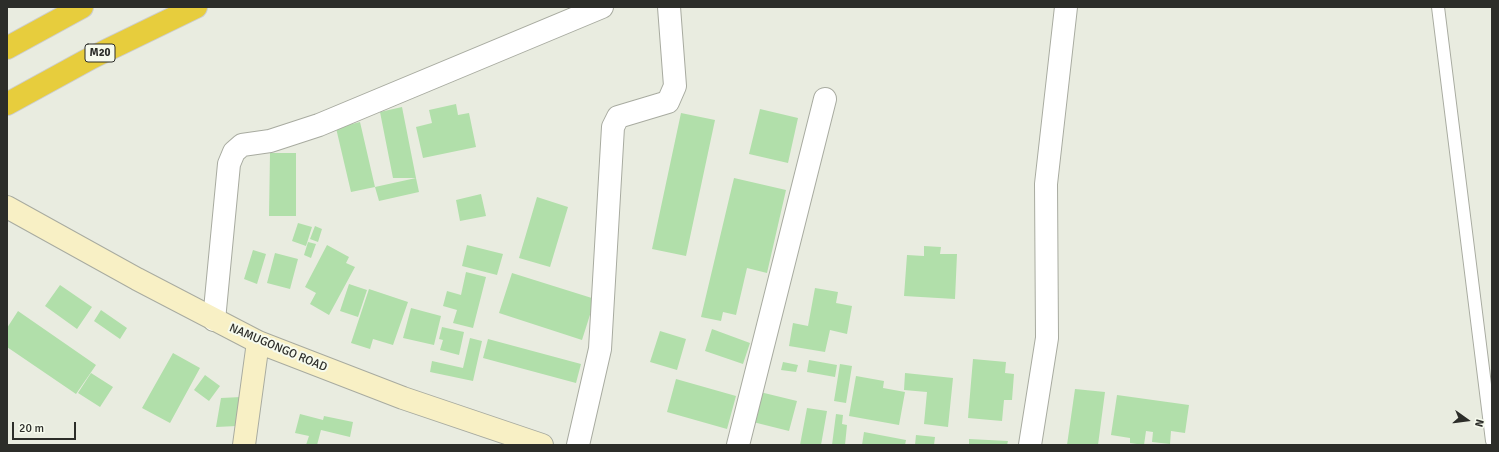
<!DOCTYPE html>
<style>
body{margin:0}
#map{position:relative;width:1499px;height:452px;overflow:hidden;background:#e9ece0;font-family:Signika,sans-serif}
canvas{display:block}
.frame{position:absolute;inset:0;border:8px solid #2c2d29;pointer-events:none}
.north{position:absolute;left:1447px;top:400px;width:40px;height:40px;-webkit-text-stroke:3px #f6faed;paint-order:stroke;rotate:104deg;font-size:11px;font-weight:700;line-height:16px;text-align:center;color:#2c2d29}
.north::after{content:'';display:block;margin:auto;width:14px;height:18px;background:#2c2d29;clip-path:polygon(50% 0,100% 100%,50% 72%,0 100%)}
.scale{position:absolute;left:12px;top:422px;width:64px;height:18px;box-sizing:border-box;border:2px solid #2c2d29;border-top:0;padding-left:5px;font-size:12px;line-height:14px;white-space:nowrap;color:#2c2d29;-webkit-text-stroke:3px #f6faed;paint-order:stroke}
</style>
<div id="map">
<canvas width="1499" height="452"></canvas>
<div class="frame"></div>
<div class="north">N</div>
<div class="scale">20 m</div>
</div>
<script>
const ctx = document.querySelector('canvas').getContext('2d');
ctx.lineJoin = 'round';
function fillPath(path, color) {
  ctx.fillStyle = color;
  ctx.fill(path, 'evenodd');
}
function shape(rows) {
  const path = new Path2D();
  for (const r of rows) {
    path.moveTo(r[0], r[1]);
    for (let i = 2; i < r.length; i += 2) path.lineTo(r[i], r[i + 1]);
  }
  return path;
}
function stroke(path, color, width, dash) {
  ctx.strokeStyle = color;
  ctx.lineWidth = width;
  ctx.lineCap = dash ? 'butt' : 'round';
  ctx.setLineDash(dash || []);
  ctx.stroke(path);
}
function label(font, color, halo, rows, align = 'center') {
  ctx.font = font + ' Signika,sans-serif';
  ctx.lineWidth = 4;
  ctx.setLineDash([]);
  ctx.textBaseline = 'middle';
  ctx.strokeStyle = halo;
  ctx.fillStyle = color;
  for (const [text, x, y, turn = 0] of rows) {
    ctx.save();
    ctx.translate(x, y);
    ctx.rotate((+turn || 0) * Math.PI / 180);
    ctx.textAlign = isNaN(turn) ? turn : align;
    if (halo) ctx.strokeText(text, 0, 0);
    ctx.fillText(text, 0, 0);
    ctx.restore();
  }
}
fillPath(shape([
 [456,104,458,115,469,113,476,147,423,158,416,127,432,123,429,110],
 [402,107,416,178,393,178,380,112],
 [760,109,798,118,788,163,749,154],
 [681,113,715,120,686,256,652,249],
 [360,122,375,187,351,192,336,128],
 [270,153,296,153,296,216,269,216],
 [416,178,419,192,379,201,375,187],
 [734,178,786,190,767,273,747,268,736,315,723,312,721,321,701,317],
 [481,194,486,216,460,221,456,200],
 [537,197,568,207,550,267,519,258],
 [298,223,312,227,306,246,292,241],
 [315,226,322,229,318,242,310,239],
 [308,242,316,244,311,258,304,255],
 [327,245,349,257,346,263,355,267,329,315,310,304,316,293,305,287],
 [467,245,503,254,497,275,462,266],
 [924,246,941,247,940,254,957,254,955,299,904,296,907,255,924,256],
 [253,250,266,254,257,284,244,279],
 [275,253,298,259,290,289,267,283],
 [466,272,486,277,473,328,453,323,457,310,443,306,447,291,461,295],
 [512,273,595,299,582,340,499,313],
 [349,284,367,290,358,317,340,311],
 [60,285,92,307,77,329,45,306],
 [815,288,838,292,836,303,852,306,847,334,830,330,825,352,789,346,793,323,808,326],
 [369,289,408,302,393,345,373,339,370,349,351,343],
 [411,308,441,316,434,345,403,338],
 [101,310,127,328,120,339,94,321],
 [18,311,96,365,76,394,7,347,7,328],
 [442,327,464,332,459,355,440,350,443,340,439,339],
 [712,329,750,343,743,364,705,351],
 [660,331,686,339,677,370,650,362],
 [470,338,482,341,473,381,430,372,432,361,463,368],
 [488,339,581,364,576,383,483,358],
 [173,353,200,368,170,423,142,408],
 [973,359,1006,362,1005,373,1014,374,1012,400,1004,400,1002,421,968,418],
 [809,360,837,365,835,377,807,372],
 [783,362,798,365,796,372,781,370],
 [840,364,852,366,846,403,834,401],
 [91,373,113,387,100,407,78,393],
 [905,373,953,378,948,427,924,424,927,392,904,390],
 [205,375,220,386,209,401,194,390],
 [856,376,884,381,883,388,905,392,899,425,849,416],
 [676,379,736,396,727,429,667,412],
 [1075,389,1105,392,1098,445,1067,445],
 [760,392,797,401,789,431,753,422],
 [1117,395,1189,405,1185,433,1171,431,1170,444,1152,442,1153,432,1146,431,1144,445,1130,443,1130,438,1111,435],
 [241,397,237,426,216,427,221,398],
 [807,408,827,411,821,445,800,445],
 [300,414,323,420,324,416,353,422,350,437,321,430,317,445,306,445,309,436,295,433],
 [836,414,843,415,842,424,847,425,845,445,832,445],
 [864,432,906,440,905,445,862,445],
 [916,435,935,437,934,445,915,445],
 [969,439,1008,441,1007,445,969,445]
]), '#b1dfaa');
const lane = shape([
 [1438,7,1492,441]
]);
const street = shape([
 [214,320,229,164,234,152,242,145,270,141,319,125,602,7],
 [578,445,600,349,613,127,618,117,668,102,675,86,669,7],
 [738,445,825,99],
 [1030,445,1047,338,1046,184,1066,7]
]);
const secondary = shape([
 [7,207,137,279,258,342,403,398,542,445],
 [244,445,258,342]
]);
const highway = shape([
 [7,48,82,7],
 [7,104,91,58,196,7]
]);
stroke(lane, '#a8aba0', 14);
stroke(street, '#a8aba0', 24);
stroke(secondary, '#a8aba0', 24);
stroke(highway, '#cccdcc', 24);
stroke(lane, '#fff', 12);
stroke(street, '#fff', 22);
stroke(secondary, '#f8f0c5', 22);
stroke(highway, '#e7cd3d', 22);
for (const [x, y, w] of [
 [100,53,30]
]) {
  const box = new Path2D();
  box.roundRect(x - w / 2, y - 9, w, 18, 3);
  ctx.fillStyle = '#f6faed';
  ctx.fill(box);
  stroke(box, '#2c2d29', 1);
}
label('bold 11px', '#2c2d29', null, [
 ["M20",100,53]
]);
label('12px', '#2c2d29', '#f6faed', [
 ["NAMUGONGO ROAD",278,348,23]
]);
</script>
